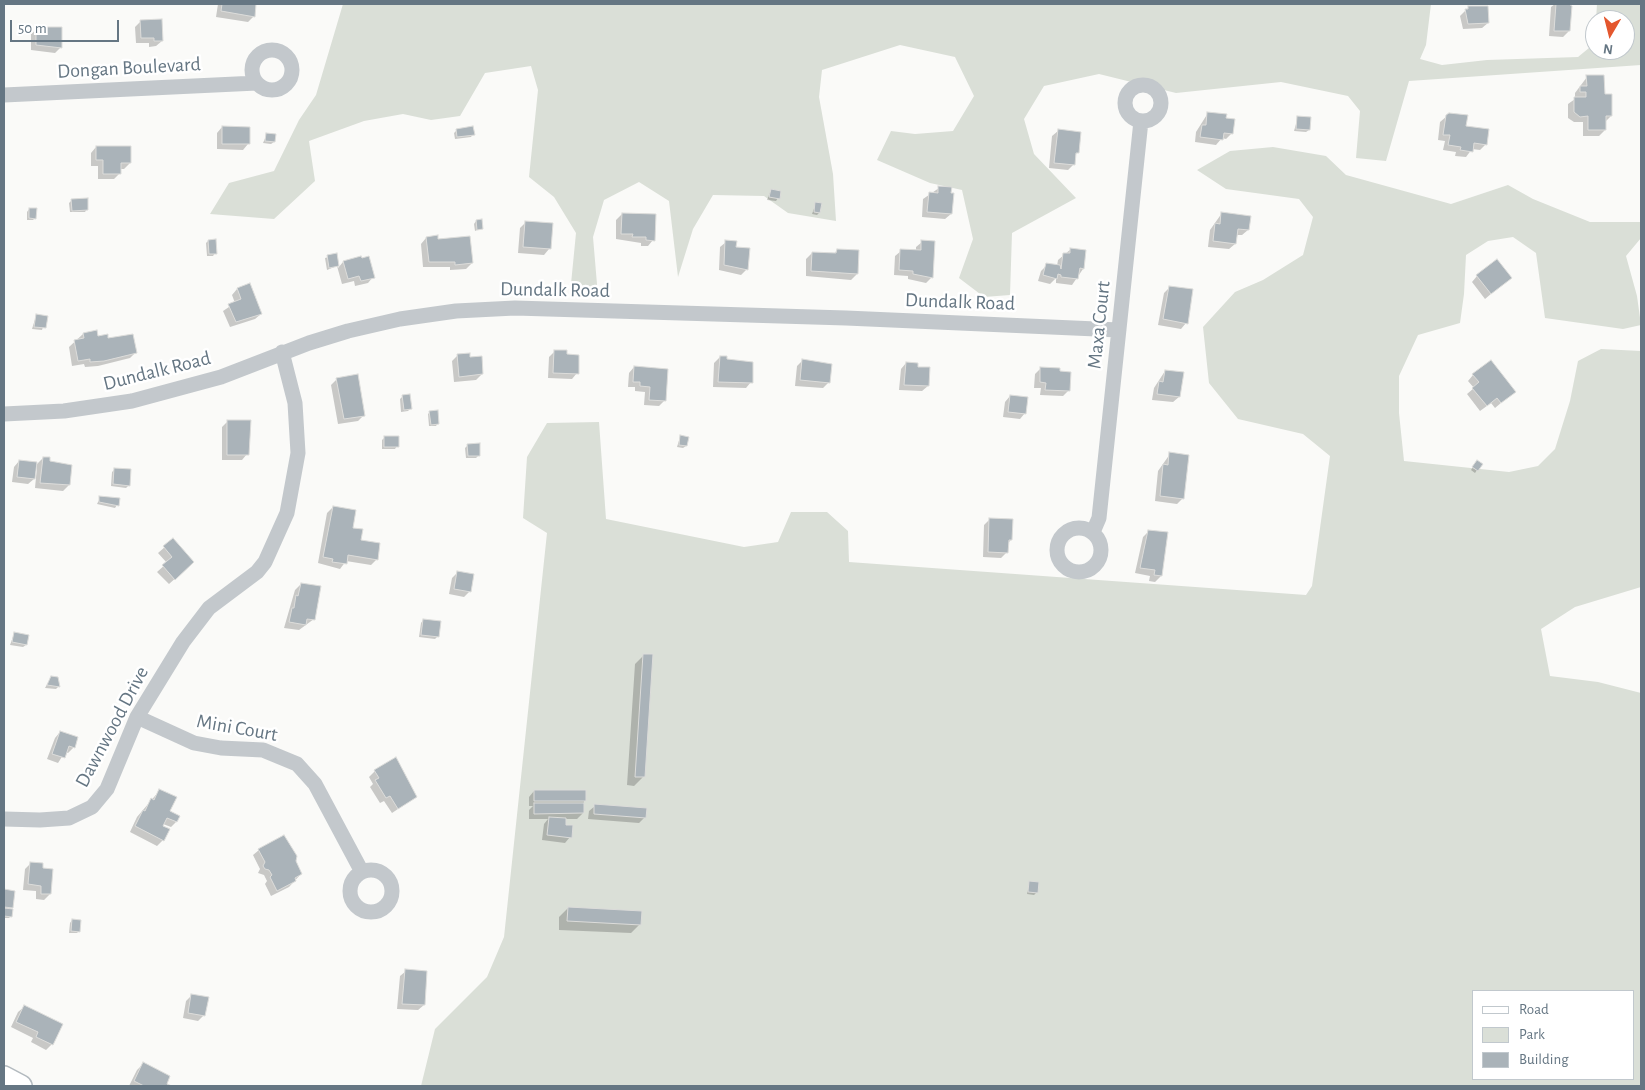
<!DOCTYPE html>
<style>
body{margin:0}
#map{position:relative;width:1645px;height:1090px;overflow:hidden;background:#fafaf8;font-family:"Alegreya Sans",sans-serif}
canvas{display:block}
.frame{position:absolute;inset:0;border:5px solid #657683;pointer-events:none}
.legend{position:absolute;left:1472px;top:990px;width:162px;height:90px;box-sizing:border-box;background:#fff;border:1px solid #c1c8cd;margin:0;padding:6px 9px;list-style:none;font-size:15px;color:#657683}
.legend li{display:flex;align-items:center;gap:10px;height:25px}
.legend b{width:25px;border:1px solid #c1c8cd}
.north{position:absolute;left:1585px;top:10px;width:50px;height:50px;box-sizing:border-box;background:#fff;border:1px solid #c1c8cd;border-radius:50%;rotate:188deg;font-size:14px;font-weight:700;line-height:20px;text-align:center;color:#657683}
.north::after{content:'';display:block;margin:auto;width:18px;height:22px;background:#e4572e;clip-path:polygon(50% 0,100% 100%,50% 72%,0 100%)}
.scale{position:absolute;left:10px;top:20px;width:109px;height:22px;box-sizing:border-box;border:2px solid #657683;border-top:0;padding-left:6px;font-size:15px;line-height:18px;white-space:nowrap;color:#657683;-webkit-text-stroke:4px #fff;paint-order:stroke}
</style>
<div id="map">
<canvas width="1645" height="1090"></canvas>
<div class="frame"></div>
<ul class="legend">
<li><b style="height:6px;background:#fff"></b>Road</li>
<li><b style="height:14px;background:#dadfd7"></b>Park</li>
<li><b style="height:14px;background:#aab3b9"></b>Building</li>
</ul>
<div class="north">N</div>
<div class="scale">50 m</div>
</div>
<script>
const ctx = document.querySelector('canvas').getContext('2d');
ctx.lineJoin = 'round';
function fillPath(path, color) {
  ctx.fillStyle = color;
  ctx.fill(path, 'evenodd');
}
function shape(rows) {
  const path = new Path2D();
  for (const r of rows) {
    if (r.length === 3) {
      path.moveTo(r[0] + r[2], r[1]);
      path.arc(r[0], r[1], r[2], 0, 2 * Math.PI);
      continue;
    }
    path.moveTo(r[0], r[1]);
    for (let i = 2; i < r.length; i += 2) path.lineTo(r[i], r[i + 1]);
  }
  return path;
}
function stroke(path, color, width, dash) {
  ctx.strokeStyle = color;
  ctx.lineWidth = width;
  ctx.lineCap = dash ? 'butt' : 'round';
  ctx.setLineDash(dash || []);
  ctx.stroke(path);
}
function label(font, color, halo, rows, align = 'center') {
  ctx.font = font + ' "Alegreya Sans",sans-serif';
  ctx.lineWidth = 5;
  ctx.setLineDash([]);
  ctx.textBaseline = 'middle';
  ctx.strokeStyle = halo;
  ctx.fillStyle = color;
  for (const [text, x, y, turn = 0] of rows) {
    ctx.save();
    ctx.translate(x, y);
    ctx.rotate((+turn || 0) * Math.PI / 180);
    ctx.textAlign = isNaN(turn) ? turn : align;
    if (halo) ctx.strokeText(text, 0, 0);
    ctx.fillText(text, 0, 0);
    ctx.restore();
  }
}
fillPath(shape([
 [343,4,1431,4,1426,45,1420,59,1442,65,1487,60,1578,57,1595,43,1595,50,1625,50,1625,20,1596,20,1597,4,1641,4,1641,65,1409,81,1386,161,1356,158,1360,111,1348,96,1281,82,1176,93,1099,74,1044,86,1024,119,1034,154,1076,198,1012,233,1010,295,984,297,959,278,973,239,962,190,930,183,877,160,891,131,915,134,953,131,974,96,955,57,900,45,822,70,819,97,833,174,836,221,788,213,764,196,713,195,693,229,678,277,669,201,639,182,604,200,593,237,598,296,570,294,576,233,554,197,529,177,538,90,531,66,485,73,460,116,431,120,403,114,364,121,309,141,315,181,274,219,210,214,229,183,274,171,299,120,316,95],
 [1273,147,1326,156,1346,175,1451,204,1508,185,1533,199,1590,222,1641,222,1641,238,1626,256,1637,296,1641,325,1623,329,1545,318,1536,253,1513,237,1488,241,1466,255,1464,294,1460,323,1418,335,1399,376,1399,413,1404,461,1509,472,1538,466,1555,449,1570,401,1578,361,1601,349,1641,351,1641,587,1575,607,1541,629,1550,676,1598,682,1641,693,1641,1086,421,1086,435,1029,487,977,504,937,547,533,523,518,527,457,547,423,599,422,606,519,744,547,778,542,791,512,827,512,848,531,849,562,1306,595,1312,586,1330,456,1303,434,1238,419,1209,383,1203,327,1235,292,1263,280,1303,255,1313,217,1299,199,1226,189,1197,170,1230,151],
 [1474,991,1634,991,1634,1079,1474,1079]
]), '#dadfd7');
fillPath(shape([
 [218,4,255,4,254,16,248,22,216,17],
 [1555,4,1568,4,1569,31,1563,37,1549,36,1551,7],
 [1468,8,1488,23,1482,28,1463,29,1460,16],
 [141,21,162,41,156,46,149,47,149,43,136,43,135,27],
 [37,29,61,47,55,53,31,50,31,34],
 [1587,77,1604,95,1611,116,1605,122,1605,130,1599,136,1583,136,1583,122,1574,122,1568,118,1568,104,1575,99,1575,93],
 [1208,113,1225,119,1232,133,1226,139,1222,138,1216,145,1195,142,1196,132],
 [1447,116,1465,127,1486,144,1480,150,1472,149,1466,157,1455,156,1456,152,1443,150,1445,141,1438,140,1440,122],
 [1298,117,1309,130,1306,132,1294,131],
 [222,127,248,144,243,150,217,149,217,133],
 [457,130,473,134,471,137,455,139,454,133],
 [1058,131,1078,152,1074,156,1073,165,1068,170,1049,168,1052,136],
 [267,134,274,142,271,144,263,143],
 [96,147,130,163,124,169,120,169,120,173,114,179,98,179,98,166,91,166,91,153],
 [939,188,950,194,951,214,945,219,922,217,923,199],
 [771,190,778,198,776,201,767,200],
 [72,200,87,209,85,212,70,212,69,203],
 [816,203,819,213,817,215,812,214],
 [29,209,35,218,33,220,27,220,27,212],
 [1222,213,1248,230,1242,235,1236,235,1235,244,1229,249,1208,247,1210,230],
 [622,214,653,240,648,246,641,246,641,243,616,239,616,220],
 [476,221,482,228,475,231,474,224],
 [526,222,549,249,544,255,518,253,520,228],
 [426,238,437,241,472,263,466,269,450,270,450,267,423,267,421,244],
 [208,241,215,253,213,256,207,256,206,243],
 [726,242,735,248,747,269,741,275,719,270,720,247],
 [922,242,932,277,926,283,908,279,908,276,894,275,895,256,901,251,916,251,916,247],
 [1071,249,1085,251,1083,269,1072,285,1056,283,1056,278,1050,284,1038,281,1041,271,1047,265,1057,266,1058,260],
 [837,250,857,274,851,280,806,276,806,259,812,253,834,254],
 [336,255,338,268,343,262,373,277,368,283,355,286,354,281,342,284,337,266,327,270,325,258],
 [1477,276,1510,278,1485,299,1472,282],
 [1170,287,1186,323,1181,329,1158,325,1164,293],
 [237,289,261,314,255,319,230,327,223,311,235,303,232,295],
 [36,316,46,317,42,330,32,329],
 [83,334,107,340,135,353,130,358,98,366,85,367,84,364,72,366,69,347],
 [555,351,566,355,577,373,572,379,548,378,549,357],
 [457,356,469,359,482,374,476,380,454,382,452,361],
 [720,357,726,361,751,382,746,388,713,387,714,363],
 [803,360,829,382,823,388,795,386,797,366],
 [906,363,917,368,928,386,922,391,899,390,901,369],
 [634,367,665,400,659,406,644,405,645,392,635,391,635,387,628,387,629,373],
 [1041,368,1069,390,1063,396,1040,395,1041,388,1034,388,1035,374],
 [1165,371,1179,397,1173,402,1152,400,1154,388],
 [1473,375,1508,397,1495,408,1491,403,1480,411,1467,394,1474,388,1468,381],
 [337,379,364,415,358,421,338,424,331,385],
 [403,396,410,409,408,411,401,412,400,399],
 [1010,396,1025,413,1020,419,1003,417,1005,402],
 [430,412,438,423,436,426,429,426,428,414],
 [228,421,250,421,247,454,242,460,222,460,222,427],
 [385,437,397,446,395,449,382,449,382,440],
 [680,437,686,446,683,448,677,447],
 [468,445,479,455,476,458,466,458,465,448],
 [1170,454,1183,498,1177,504,1155,501,1158,471],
 [43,458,69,485,63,491,35,488,37,467,35,467,34,479,28,484,12,482,14,467,19,461,35,466],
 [1475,464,1477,470,1475,473,1471,470],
 [115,469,129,485,126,488,111,486,112,472],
 [100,498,117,505,115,508,97,504],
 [333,507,377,559,371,565,346,561,340,569,318,563,327,513],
 [990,519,1011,540,1008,543,1007,552,1001,558,983,557,984,525],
 [1149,531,1166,533,1161,576,1155,582,1149,581,1150,576,1135,573,1143,537],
 [173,540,187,568,169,584,157,572,167,563,158,553],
 [457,573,470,591,464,597,449,594,452,578],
 [301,584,314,619,299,630,284,628,295,590],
 [423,620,438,636,435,639,419,637,421,623],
 [14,634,26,645,23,647,10,645],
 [644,655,643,777,634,786,627,785,635,664],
 [51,677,58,687,56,689,45,688],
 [60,732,74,747,68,753,65,752,58,763,47,759,55,738],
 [375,771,416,797,392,813,384,801,380,803,370,787,373,784,369,777],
 [160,790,168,812,176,822,171,827,163,824,163,840,157,846,130,832,137,817],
 [534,791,584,801,583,813,577,819,565,819,564,826,570,837,565,843,542,840,544,824,548,819,529,819,529,810,533,806,529,806,529,797],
 [595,806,645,817,639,823,588,819,589,811],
 [259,850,294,862,301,874,289,887,271,896,265,884,267,881,264,875,258,873,260,869,253,855],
 [31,863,50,894,44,900,36,899,36,891,23,890,25,869],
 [1030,882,1037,892,1034,895,1027,894],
 [4,891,14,892,12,907,9,910,11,916,9,918,4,918],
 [568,908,640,924,631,933,559,930,559,917],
 [72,920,79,931,77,933,69,933,70,923],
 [406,971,424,1005,418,1010,397,1009,400,976],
 [192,995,204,1015,198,1021,183,1018,186,1001],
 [24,1007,52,1044,46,1050,31,1042,33,1038,11,1027,18,1012],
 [143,1064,165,1084,169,1086,129,1086,137,1070]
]), '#0003');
const building = shape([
 [222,4,256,4,255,17,221,11,222,4],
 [1556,4,1569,4,1572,6,1570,31,1554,31,1556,4],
 [1468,6,1488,6,1489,23,1468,24,1465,9,1468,9,1468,6],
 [162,19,163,41,154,41,154,38,141,38,140,20,162,19],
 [36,27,62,27,62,48,36,45,36,27],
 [1586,75,1604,75,1605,94,1612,94,1612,116,1606,116,1606,130,1588,130,1588,116,1580,117,1574,112,1574,97,1586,97,1586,92,1580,92,1580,86,1587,86,1586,75],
 [1207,112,1227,114,1226,118,1235,119,1233,134,1224,133,1223,140,1200,137,1202,125,1206,125,1207,112],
 [1449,113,1468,115,1466,126,1489,129,1487,145,1474,143,1473,152,1460,150,1461,147,1448,145,1450,135,1443,135,1446,115,1449,113],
 [1297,116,1311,117,1310,130,1296,129,1297,116],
 [222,126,250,127,250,144,222,144,222,126],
 [473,126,475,135,457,137,456,129,473,126],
 [1058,129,1081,132,1079,153,1076,153,1075,165,1054,163,1058,129],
 [266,133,276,134,275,142,265,141,266,133],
 [96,146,131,146,131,163,121,163,121,174,103,174,103,160,96,160,96,146],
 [938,186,952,187,951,193,954,193,952,214,927,212,929,192,938,193,938,186],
 [771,189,781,191,780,199,769,197,771,189],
 [88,198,88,210,72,211,71,199,88,198],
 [815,202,822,203,820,213,814,212,815,202],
 [29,208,37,208,36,219,29,218,29,208],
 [1221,212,1251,216,1249,230,1238,229,1236,244,1213,241,1215,223,1220,224,1221,212],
 [622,213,656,214,655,241,646,240,646,237,632,237,633,234,621,234,622,213],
 [482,219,483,229,477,230,476,220,482,219],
 [525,221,553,223,551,249,523,247,525,221],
 [438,235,438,239,470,236,473,263,455,265,455,262,429,262,426,237,438,235],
 [216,239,217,254,209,254,208,240,216,239],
 [725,240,737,241,736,247,750,248,748,270,724,265,725,240],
 [921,240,935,241,933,278,913,274,913,271,899,270,900,249,921,250,921,240],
 [1070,248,1086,250,1084,269,1080,268,1078,279,1061,277,1061,275,1058,274,1057,279,1043,275,1046,263,1060,265,1061,269,1063,253,1070,253,1070,248],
 [837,249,859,250,858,274,811,271,812,252,836,253,837,249],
 [337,253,339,266,329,268,327,255,337,253],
 [361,256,362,258,369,256,375,278,361,281,359,276,348,279,343,261,361,256],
 [1497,259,1512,278,1491,294,1476,275,1497,259],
 [250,283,262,314,236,322,228,304,241,299,237,288,250,283],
 [1169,286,1193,289,1188,324,1163,319,1169,286],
 [36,314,48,316,46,328,34,327,36,314],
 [97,330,98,336,108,334,108,338,133,334,137,353,104,361,90,362,90,359,78,361,74,340,84,338,83,333,97,330],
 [554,350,567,350,567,354,579,355,579,374,553,373,554,350],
 [470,353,470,357,482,356,483,374,459,377,457,354,470,353],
 [720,356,727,356,727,359,753,362,753,383,718,382,720,356],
 [802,359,832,364,830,383,800,380,802,359],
 [1491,360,1516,392,1501,403,1497,398,1487,406,1472,388,1479,382,1472,374,1491,360],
 [906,362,918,363,918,367,930,367,929,386,904,385,906,362],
 [634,366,668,369,666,401,649,400,650,387,640,386,640,382,633,382,634,366],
 [1040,367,1060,368,1060,371,1071,372,1070,391,1045,390,1046,383,1040,382,1040,367],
 [1165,370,1184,372,1180,397,1157,394,1159,381,1163,382,1165,370],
 [358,374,365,416,344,419,336,378,358,374],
 [410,394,412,409,404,410,402,395,410,394],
 [1010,395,1028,397,1026,414,1008,412,1010,395],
 [438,410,439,424,431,425,429,411,438,410],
 [227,420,251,420,249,455,227,455,227,420],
 [680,435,689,437,687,446,679,445,680,435],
 [384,436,399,436,399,447,384,447,384,436],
 [480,443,480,456,468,456,467,444,480,443],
 [1169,452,1189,455,1184,499,1160,496,1163,464,1168,465,1169,452],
 [43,457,50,457,50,461,72,465,70,485,40,483,43,457],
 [19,460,37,462,35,479,17,477,19,460],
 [1477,460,1483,464,1478,471,1472,467,1477,460],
 [114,468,131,469,130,486,113,484,114,468],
 [99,496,120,498,119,506,99,502,99,496],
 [333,506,356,510,353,528,363,529,361,540,380,543,378,560,348,555,347,564,332,562,333,559,323,557,333,506],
 [989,518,1013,519,1012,540,1009,540,1008,553,988,552,989,518],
 [1148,530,1168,532,1162,576,1154,575,1155,570,1140,568,1148,530],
 [173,538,194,562,175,580,162,565,172,557,163,546,173,538],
 [457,571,474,574,471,592,454,589,457,571],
 [301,583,321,586,315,620,307,619,306,625,289,622,292,608,294,608,296,595,298,596,301,583],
 [423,619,441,621,439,637,421,635,423,619],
 [14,632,29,635,27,645,12,642,14,632],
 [643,654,653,654,645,777,635,777,643,654],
 [51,676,58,677,60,687,47,685,51,676],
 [60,731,78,737,75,748,69,746,65,758,52,754,60,731],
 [396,757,417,797,398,809,390,796,386,798,375,780,379,778,374,770,396,757],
 [159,789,177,797,170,811,180,816,177,822,167,818,163,826,170,829,164,841,135,826,143,810,145,811,151,798,154,800,159,789],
 [534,790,586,790,586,801,534,801,534,790],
 [534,803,584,803,584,813,534,814,534,803],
 [594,804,647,808,646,818,594,814,594,804],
 [549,817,566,818,566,825,573,825,572,838,547,835,549,817],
 [284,835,297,856,296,861,302,874,295,878,296,881,277,891,270,877,272,875,269,870,265,869,263,866,265,862,258,849,284,835],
 [30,862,43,863,43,868,53,869,51,894,41,894,41,886,28,884,30,862],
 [1029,881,1039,882,1038,893,1028,892,1029,881],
 [4,889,15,891,13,908,4,907,4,889],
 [568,907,642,911,641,925,567,921,568,907],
 [4,908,13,909,12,917,4,916,4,908],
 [72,919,81,920,80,932,71,931,72,919],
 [405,969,427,971,425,1005,402,1004,405,969],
 [191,994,209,997,205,1016,188,1013,191,994],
 [24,1005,63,1024,53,1045,36,1037,38,1032,16,1022,24,1005],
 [143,1062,170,1076,167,1084,172,1086,144,1086,134,1081,143,1062]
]);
fillPath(building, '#aab3b9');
stroke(building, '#dcdcda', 1);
const secondary = shape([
 [4,1077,21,1086]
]);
stroke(secondary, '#b3babf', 24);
stroke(shape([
 [272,70,20],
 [1143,103,18],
 [4,95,257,83],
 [4,414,64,411,132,401,221,377,309,343,348,331,400,319,456,311,515,308,846,318,1119,330],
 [1079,550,22],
 [1093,532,1099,518,1141,121],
 [137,717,194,743,221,748,263,750,297,764,315,784,362,872],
 [4,819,40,820,69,818,92,807,107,789,137,717,183,642,209,608,257,572,265,562,287,513,298,453,295,403,282,352],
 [371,891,21]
]), '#c3c8cc', 15);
stroke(secondary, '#fff', 21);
label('20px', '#657683', '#fff', [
 ["Dongan Boulevard",129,68,-3],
 ["Dundalk Road",555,290,1],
 ["Dundalk Road",960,302,2],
 ["Maxa Court",1099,325,-84],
 ["Dundalk Road",157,371,-14],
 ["Dawnwood Drive",112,727,-62],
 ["Mini Court",237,728,10]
]);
</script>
